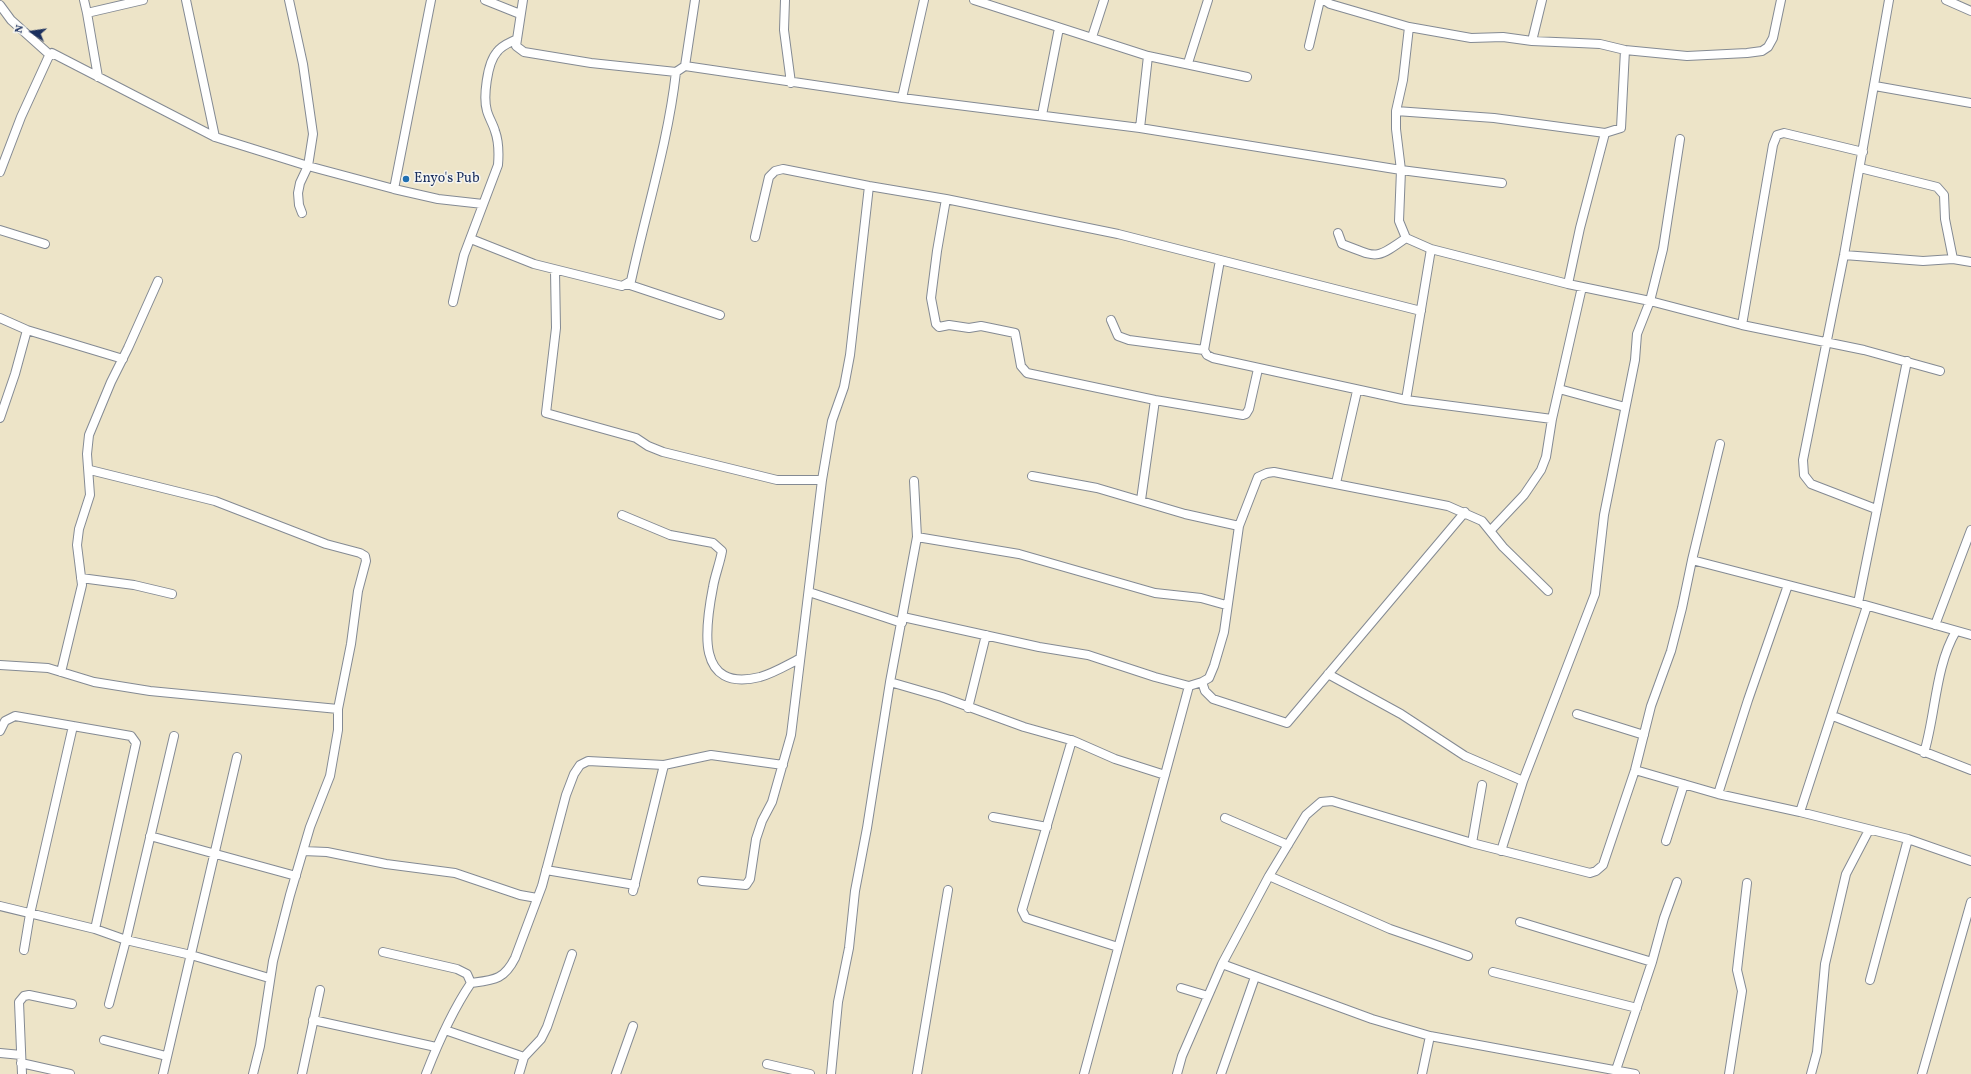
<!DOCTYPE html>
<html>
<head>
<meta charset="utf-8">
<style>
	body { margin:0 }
	#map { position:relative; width:1971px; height:1074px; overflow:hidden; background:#ede4c8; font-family:Vollkorn,serif }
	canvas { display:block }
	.north { position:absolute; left:12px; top:12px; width:40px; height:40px; -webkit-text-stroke:3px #f6f6f2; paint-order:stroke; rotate:283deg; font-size:11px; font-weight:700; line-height:16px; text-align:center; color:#1b2f5e }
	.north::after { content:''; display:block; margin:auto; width:14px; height:18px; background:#1b2f5e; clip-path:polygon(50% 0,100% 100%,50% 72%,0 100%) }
</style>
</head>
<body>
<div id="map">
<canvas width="1971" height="1074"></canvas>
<div class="north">N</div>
</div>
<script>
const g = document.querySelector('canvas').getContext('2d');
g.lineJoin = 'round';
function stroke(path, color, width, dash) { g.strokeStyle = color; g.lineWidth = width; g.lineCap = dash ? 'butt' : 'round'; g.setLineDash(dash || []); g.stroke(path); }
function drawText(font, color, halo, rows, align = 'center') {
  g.font = font + ' Vollkorn,serif'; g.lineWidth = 3; g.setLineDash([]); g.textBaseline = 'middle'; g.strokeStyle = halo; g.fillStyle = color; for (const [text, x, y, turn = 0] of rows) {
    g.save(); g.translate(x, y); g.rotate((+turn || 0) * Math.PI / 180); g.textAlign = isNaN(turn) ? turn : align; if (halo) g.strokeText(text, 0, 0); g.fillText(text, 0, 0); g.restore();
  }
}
const minor = new Path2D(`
	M84,0L87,13L143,0
	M186,0L215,137
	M289,0L303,64L313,134L308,166L300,183L298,193L299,205L302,213
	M485,0L520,14
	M523,0L516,46L524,52L591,63L676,72L685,66L902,98L1140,128L1401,170L1502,183
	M785,0L784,30L791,83
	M974,0L1148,56L1247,77
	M1324,0L1330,4L1409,27L1403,80L1396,111V129L1401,170L1399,221L1406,238L1431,249L1568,284L1650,301L1742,325L1864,350L1940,371
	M1946,0L1971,11
	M0,5L11,20L50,55
	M87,13L98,77
	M1409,27L1471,38L1503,37L1532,41L1579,43L1600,44L1625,50L1687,56L1747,53L1762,51L1768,47L1773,38L1781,0
	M1092,37L1104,0
	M1532,41L1542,0
	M1309,46L1320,0
	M1188,63L1208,0
	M685,66L695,0
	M1875,86L1971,103
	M902,98L924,0
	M1396,111L1494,118L1605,133
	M1042,115L1059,28
	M1140,128L1148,56
	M1860,168L1937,187L1944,195L1945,219L1953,259
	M0,172L21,117L48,58L52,53L215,137L308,166L394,189L438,199L483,204
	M394,189L431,0
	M946,199L937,251L931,298L936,324L939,327L949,325L969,328L981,326L1015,333L1021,366L1027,373L1155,400L1243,415L1246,414L1249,409L1258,369
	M0,230L45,244
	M1338,233L1342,244C1377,257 1374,261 1406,238
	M755,237L769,177L775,171L783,169L869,186L946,199L1118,234L1421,311
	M471,239L534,264L622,286L631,281C646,211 668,143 676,72
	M1844,255L1923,261L1953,259L1971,262
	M1220,260L1204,350L1207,355L1213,358L1406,400L1552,419
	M555,271L556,328L546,413L636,438L648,446L663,452L777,480H822
	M627,284L720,315
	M1568,284L1580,228L1605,133L1621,128L1625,50
	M453,302L464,255L498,165C499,153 499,142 495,131C493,124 489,118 487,111C483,98 487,63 497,52C502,45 509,43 517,39
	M0,318L27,330L123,359
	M1111,320L1118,336L1129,340L1204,350
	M1742,325L1773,145L1777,135L1784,133L1863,152
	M1559,389L1625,407
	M1406,400L1431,249
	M0,418L15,374L27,330
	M90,470L215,501L326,544L360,553L365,556L366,561L358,591L351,644L338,709V730L330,776L310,827L290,895L273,961L260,1046L253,1074
	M1032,476L1097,488L1185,514L1239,526
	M1336,483L1357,391
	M1141,500L1155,400
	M1876,509L1811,484L1804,475L1803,460L1844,255L1889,0
	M622,515L670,535L713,543L722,551C720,563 715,575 713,587C705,628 695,693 760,677C774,673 787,665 799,659
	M1491,530L1524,495L1541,470L1546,457L1552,419L1582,287
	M917,537L1019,554L1155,593L1201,598L1226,605
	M1692,560L1858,603L1971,635
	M81,578L134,585L172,594
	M809,592L902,623
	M1858,603L1907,361
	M903,617L1039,647L1088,655L1155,677L1189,686L1202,682L1209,678L1214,666L1224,632L1239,526L1258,477L1267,473L1274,472L1448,506L1482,521L1503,547L1548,591
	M1935,625L1971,530
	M0,665L48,668L94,682L150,691L338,709
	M61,672L82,585L77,545L79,529L90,495L87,454L89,435L111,382L128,348L158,281
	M1328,674L1401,714L1465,756L1523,781
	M890,682L942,697L1024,727L1074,741L1115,759L1165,775
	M1202,682L1205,691L1213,699L1287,723L1465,512
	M968,708L986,635
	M1577,714L1644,735
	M1833,716L1971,770
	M0,731L5,721L15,716L131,736L136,743L95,929
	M174,736L126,940L191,955L269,978
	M1072,740L1022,910L1026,918L1118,947
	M1924,753C1936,713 1935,667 1956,631
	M1635,770L1718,794L1800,812L1908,839L1971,861
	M1718,794L1748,700L1788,585
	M1800,812L1867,606
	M993,817L1047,827
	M1225,818L1288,845
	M150,836L296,876
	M1666,841L1684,784
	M1472,843L1482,785
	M303,851L327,852L386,864L455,873L520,895L537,898
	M1501,851L1523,781L1595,594L1604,515L1635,360L1637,334L1650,301L1663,249L1680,139
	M546,870L635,885
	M1269,876L1390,929L1468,956
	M702,881L746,885L750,879L756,839L762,821L772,802L791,735L822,480L832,421L844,387L850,355L869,186
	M633,891L664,765
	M0,906L95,929L126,940L109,1004
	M1520,922L1652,962
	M24,950L30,914L73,726
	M383,952L457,969L467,974L471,983
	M1222,964L1372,1019L1430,1036L1635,1074
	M1493,972L1637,1008
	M1870,980L1908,839
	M1181,988L1208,996
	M313,1020L436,1047
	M445,1030L524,1057
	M104,1040L166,1056
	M0,1053L21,1055
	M21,1063L70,1074
	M767,1064L810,1074
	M1616,1070L1652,962L1664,918L1677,882
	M22,1074L19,1002L24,996L29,995L72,1004
	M163,1074L237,757
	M302,1074L320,990
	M426,1074C438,1043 452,1011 471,983C494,980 504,980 515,958L542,886L566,795L574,774L580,765L588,761L664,765L711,755L783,765
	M519,1074L524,1057L541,1039L547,1027L572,954
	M616,1074L633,1026
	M831,1074L838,1002L849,948L855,891L867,828L890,682L917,537L914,481
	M917,1074L948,890
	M1084,1074L1189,686
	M1177,1074L1182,1056L1222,964L1269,876L1306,815L1321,802L1332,801L1472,843L1590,873L1596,871L1603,865L1635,770L1651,706L1671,651L1682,608L1692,560L1720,444
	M1221,1074L1255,977
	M1422,1074L1430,1036
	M1729,1074L1742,991L1737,970L1747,883
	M1811,1074L1817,1052L1825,964L1846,874L1869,830
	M1922,1074L1971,902`);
const markers = [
	[406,179,4,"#1f6fb2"]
];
const poiNames = [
	["Enyo's Pub",414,179]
];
stroke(minor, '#848a93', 10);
stroke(minor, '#fff', 8);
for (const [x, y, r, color] of markers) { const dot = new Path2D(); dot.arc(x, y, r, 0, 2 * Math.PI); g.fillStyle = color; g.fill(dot); stroke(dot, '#f6f6f2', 1.5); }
drawText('14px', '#1b2f5e', '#f6f6f2', poiNames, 'left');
</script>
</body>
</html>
